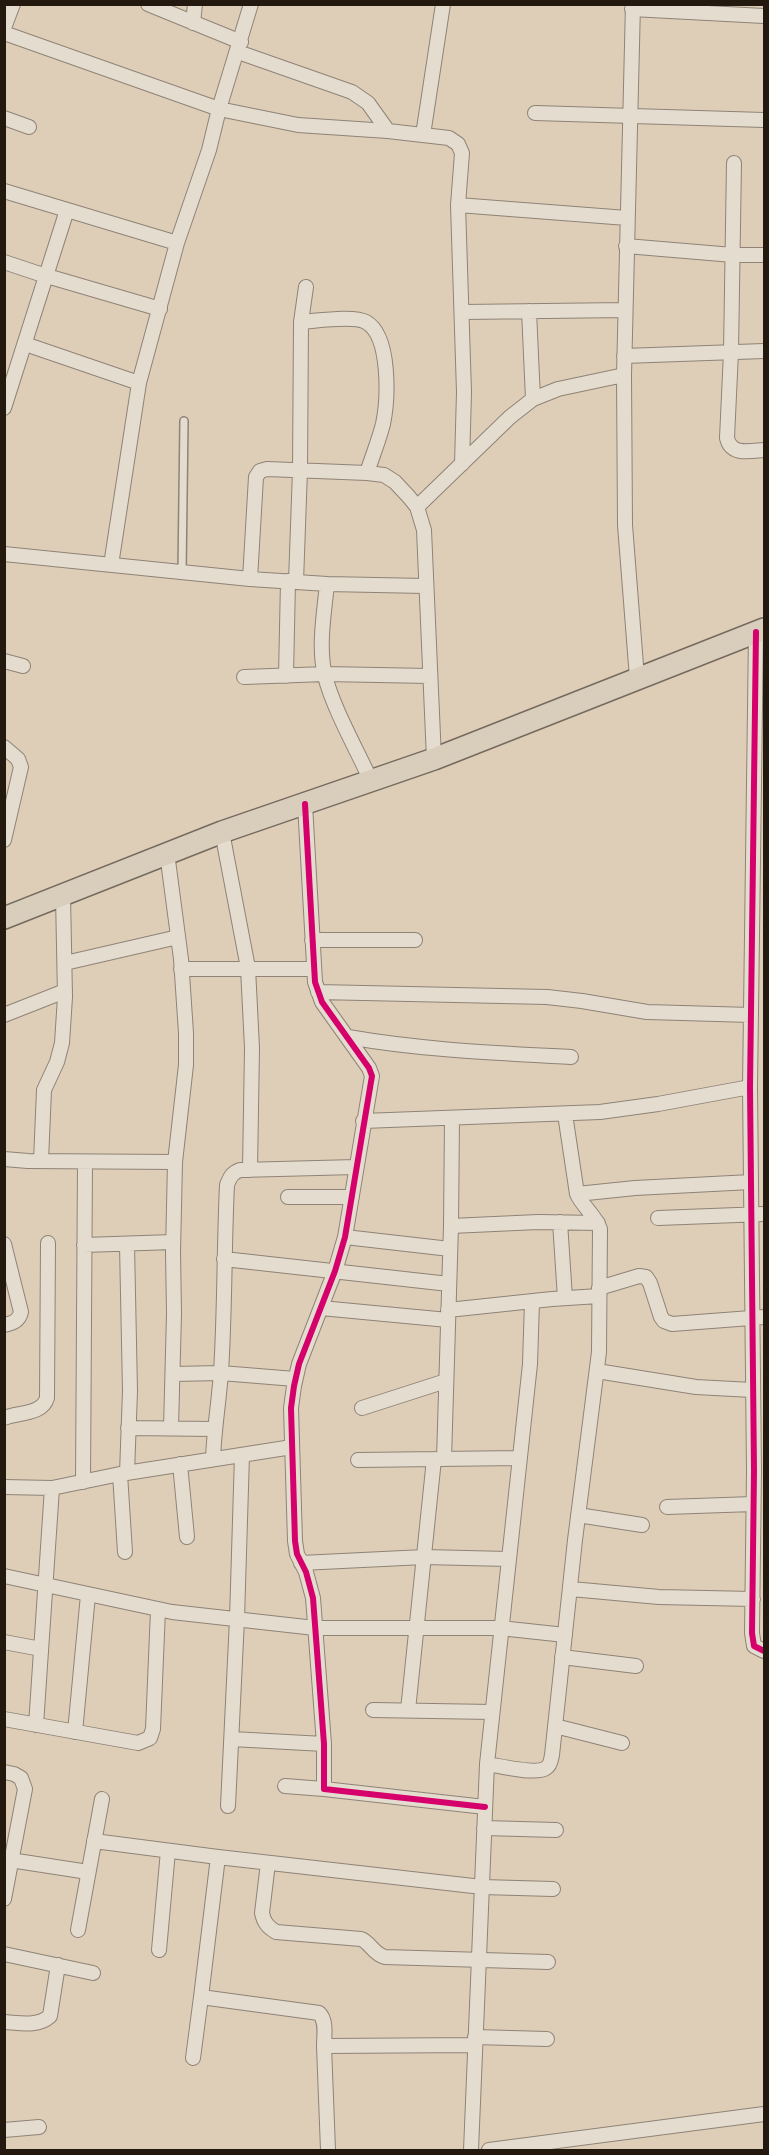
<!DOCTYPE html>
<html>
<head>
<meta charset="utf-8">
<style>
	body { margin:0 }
	#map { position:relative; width:769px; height:2155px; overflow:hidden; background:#dfceb7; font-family:"IM FELL Double Pica",serif }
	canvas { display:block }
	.frame { position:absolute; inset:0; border:6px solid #24190f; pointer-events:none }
</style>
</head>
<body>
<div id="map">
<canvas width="769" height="2155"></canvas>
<div class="frame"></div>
</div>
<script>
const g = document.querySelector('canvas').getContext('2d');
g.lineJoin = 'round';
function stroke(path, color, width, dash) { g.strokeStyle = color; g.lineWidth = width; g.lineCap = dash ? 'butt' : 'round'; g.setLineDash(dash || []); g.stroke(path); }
const lane = new Path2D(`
	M182,572L184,421`);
const street = new Path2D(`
	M148,4L241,42
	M633,4L624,375L625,525L637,678
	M632,9L764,16
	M193,23L195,4
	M4,28L13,4
	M4,33L219,109L298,125L388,131L449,138L458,144L462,153L458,205L464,392L462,464
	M238,52L352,92L368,103L388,131
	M535,113L764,120
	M4,118L29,127
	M423,135L443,4
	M734,163L731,352L727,438C731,456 750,451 764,450
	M4,191L177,243
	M458,205L627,218
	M626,246L733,255H764
	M4,262L40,274L160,309
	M529,311L533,399
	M463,312L625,310
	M301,322C317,321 353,315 366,322C391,336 388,400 383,424C379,440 372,457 367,473
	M25,344L139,383
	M624,356L764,351
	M4,408L67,210
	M417,507L510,417L533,399L558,389L624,375
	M4,554L250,579L327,584L425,586
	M111,565L139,383L177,243L209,150L219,109L251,4
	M250,579L256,477L260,471L267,469L367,473L384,475L395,482L409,497L417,507L424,530L434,759
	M296,582L300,470L301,322L306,287
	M327,584C324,614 318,647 325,676C333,708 357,750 371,781
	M756,632L750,1087L754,1471L752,1633L754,1646L764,1651
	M4,661L23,666
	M286,676L288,581
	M244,677L325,674L430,676
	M4,747L18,759L21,767L4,840
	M305,804L315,982L322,1002L369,1068L372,1076L345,1237L335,1271L299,1364L294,1386L291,1408L295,1541L297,1554L306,1572L313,1598L324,1744V1789L485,1807
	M222,832L248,968L252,1048L250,1170
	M167,853L181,959L186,1033V1065L175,1162L173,1252L174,1314L171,1428
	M312,940H415
	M65,963L178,937
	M181,969H314
	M318,992L547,997L582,1001L647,1012L751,1015
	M4,1015L65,991
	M348,1037C422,1050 496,1053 571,1057
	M363,1121L600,1112L658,1104L750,1087
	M4,1159L28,1161L175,1162
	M41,1161L44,1090L57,1062L62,1043L65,997L63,895
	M577,1194L635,1188L751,1182
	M288,1197H352
	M658,1218L764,1214
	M560,1222L565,1298
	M451,1226L538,1222L598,1223
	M345,1237L450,1249
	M4,1244L21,1312C19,1321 13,1323 4,1325
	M84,1245L173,1242
	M224,1259L449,1284
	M599,1288L639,1276L646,1277L650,1283L661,1317L664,1321L672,1324L764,1317
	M321,1308L448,1320
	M448,1310L552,1299L599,1296
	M597,1371L696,1387L752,1390
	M173,1374L221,1373L295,1379
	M362,1408L446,1381
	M4,1418C18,1412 42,1415 47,1398L48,1243
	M128,1428L214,1429
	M213,1459C214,1430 219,1401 221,1372C225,1310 224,1247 227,1185C230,1177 232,1173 240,1170L356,1167
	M444,1459L451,1226L452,1119
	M358,1460L519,1458
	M180,1464L187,1537
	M127,1473L130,1391L127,1245
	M120,1474L125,1552
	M83,1482L85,1162
	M4,1487L52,1488L120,1474L292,1447
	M667,1507L753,1504
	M578,1515L642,1525
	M301,1563L424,1557L508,1559
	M4,1576L172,1612L315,1628H500L565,1635
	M571,1589L659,1597L753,1599
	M4,1642L41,1649
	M562,1657L636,1666
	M373,1710L492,1712
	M408,1710L434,1459
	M4,1719L138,1743L150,1738L153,1729L158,1610
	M36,1725L52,1488
	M555,1726L622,1743
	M75,1732L88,1595
	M232,1739L324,1744
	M487,1764C500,1766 536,1775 546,1768C551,1765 551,1759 552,1755L575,1540L599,1352L600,1229C596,1216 583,1207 577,1194L565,1114
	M4,1772L14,1774L21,1778L25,1789L4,1899
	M285,1786L324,1789
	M228,1806L237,1619L242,1455
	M484,1828L556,1830
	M94,1841L218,1857L482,1887L553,1889
	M218,1857L201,1997L319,2013C327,2021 324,2035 324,2046L475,2045
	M4,1859L88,1872
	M268,1863L262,1913C264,1923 268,1927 276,1932L361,1939C371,1943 373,1954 385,1957L548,1962
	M78,1930L102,1799
	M159,1950L168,1851
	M4,1954L93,1973
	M4,2022C20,2023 38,2027 50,2016L58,1965
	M475,2037L547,2039
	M324,2046L328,2150
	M193,2058L201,1997
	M4,2130L39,2127
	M471,2150L487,1764L530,1364L532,1302
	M489,2150L764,2114`);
const primary = new Path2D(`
	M4,918L222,832L434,759L764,629`);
const cycleway = new Path2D(`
	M756,632L750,1087L754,1471L752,1633L754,1646L764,1651
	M305,804L315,982L322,1002L369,1068L372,1076L345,1237L335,1271L299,1364L294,1386L291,1408L295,1541L297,1554L306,1572L313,1598L324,1744V1789L485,1807`);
stroke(lane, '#8e8376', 10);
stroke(street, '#8e8376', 16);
stroke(primary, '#746a5e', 24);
stroke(lane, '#e5dcd0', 7);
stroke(street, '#e5dcd0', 14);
stroke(primary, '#d9cdbc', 21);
stroke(cycleway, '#d6006c', 6);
</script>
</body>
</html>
